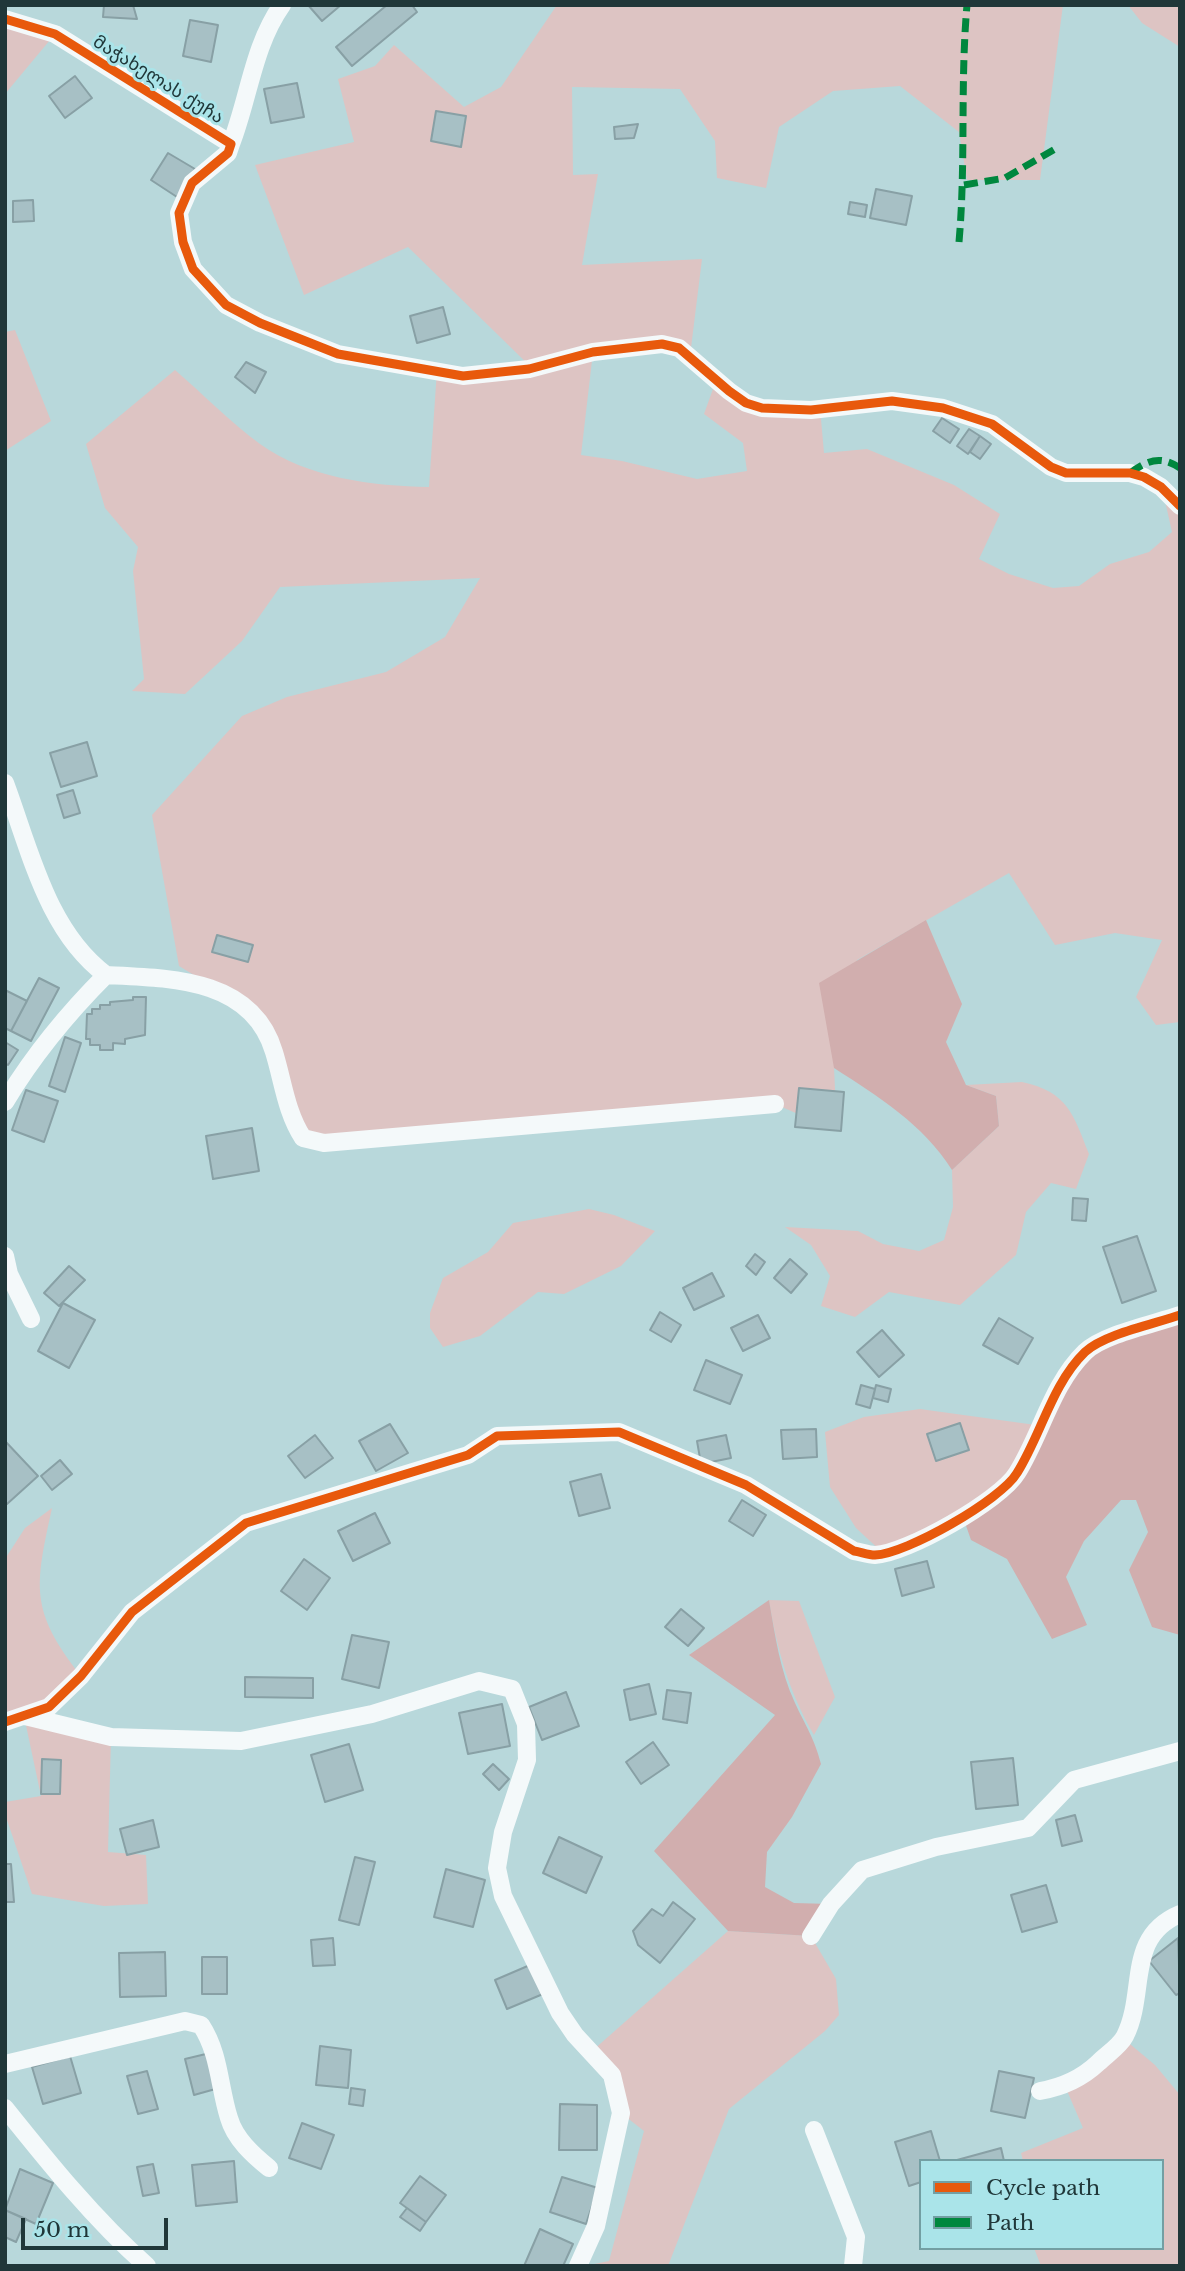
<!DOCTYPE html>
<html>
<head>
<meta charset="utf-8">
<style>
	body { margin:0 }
	#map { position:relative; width:1185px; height:2271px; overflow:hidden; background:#b8d8db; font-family:"Libre Baskerville",serif }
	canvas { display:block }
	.frame { position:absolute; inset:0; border:7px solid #203739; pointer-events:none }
	.legend { position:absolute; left:919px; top:2159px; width:245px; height:91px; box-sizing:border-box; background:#aae4e9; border:2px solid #739fa3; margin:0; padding:9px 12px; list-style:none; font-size:21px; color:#203739 }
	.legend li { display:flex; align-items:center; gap:14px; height:35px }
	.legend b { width:35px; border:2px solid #739fa3 }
	.scale { position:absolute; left:21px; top:2218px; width:147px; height:32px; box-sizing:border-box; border:4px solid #203739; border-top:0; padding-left:9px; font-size:21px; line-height:24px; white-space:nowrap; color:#203739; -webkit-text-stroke:5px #aae4e9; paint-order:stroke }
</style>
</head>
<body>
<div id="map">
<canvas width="1185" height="2271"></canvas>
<div class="frame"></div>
<ul class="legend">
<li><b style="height:9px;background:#e8590c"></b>Cycle path</li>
<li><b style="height:9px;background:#00873e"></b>Path</li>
</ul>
<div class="scale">50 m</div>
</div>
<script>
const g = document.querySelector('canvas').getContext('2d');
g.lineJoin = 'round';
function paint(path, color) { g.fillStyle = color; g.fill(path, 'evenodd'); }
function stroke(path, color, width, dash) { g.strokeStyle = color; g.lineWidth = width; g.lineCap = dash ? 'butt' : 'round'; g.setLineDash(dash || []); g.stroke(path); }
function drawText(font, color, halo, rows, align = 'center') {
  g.font = font + ' "Libre Baskerville","Noto Sans Georgian",serif'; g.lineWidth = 6; g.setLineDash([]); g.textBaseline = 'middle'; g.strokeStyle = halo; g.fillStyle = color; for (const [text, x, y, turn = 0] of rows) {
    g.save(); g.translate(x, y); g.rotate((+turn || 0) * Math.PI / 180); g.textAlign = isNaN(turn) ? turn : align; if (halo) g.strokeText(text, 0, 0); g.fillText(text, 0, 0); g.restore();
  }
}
const green = new Path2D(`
	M557,5H1063L1040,180H967L959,132L900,86L833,91L779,127L766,188L717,178L715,141L680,89L572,87L573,175L598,174L582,265L702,259L690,356L639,347L593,352L581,455L622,461L697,479L747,471L743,443L704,414L718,375C750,400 779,410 820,408L824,453L867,449L954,485L1000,514L979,559L1009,574L1053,588L1079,586L1110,564L1149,552L1172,532L1163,492L1180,504V1022L1156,1025L1136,997L1162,940L1115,933L1055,945L1009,873L857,960L834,1068L837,1131L775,1104L303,1138L253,1011L179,966L152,815L242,716L287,697L386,672L445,637L480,578L280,587L242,641L185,694L132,691L144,679L133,571L138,547L105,508L86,444L175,370C203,394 230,422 260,444C307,478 373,486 429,487L437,370L463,376L539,375L408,247L304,295L255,165L354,142L338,79L375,66L394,45L464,107L501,87Z
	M1128,5H1180V47L1142,23Z
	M5,25L50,40L5,94Z
	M15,330L51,421L5,451V332Z
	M1022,1082C1068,1092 1073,1114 1089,1154L1076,1189L1051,1183L1026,1212L1016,1255L960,1305L889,1292L855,1317L821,1306L830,1276L811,1245L785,1227L858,1231L883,1244L919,1251L944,1240L953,1207L952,1170L999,1126L996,1096L966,1085Z
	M589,1209L614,1215L655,1231L621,1266L564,1294L538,1292L480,1336L443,1347L430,1328V1313L443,1278L488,1252L513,1223Z
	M920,1409L1043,1426L1023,1469L963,1517L884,1554L856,1528L830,1487L825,1432L864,1417Z
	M52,1508C35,1586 29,1610 81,1676L26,1715L111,1737L108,1852L146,1855L148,1904L104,1906L32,1894L5,1814V1802L41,1796L24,1716L5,1722V1559L25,1528Z
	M769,1600L799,1601L835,1697L814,1735C789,1692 777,1650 769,1600Z
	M728,1931L811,1936L836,1979L839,2015L825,2031L729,2109L668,2266H585L609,2261L644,2131L621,2113L592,2051Z
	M1124,2039L1155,2065L1180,2095V2266H1041L1034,2248H1162V2161H1023L1021,2153L1083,2128L1065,2086Z`);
const forest = new Path2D(`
	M926,920L962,1004L946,1042L966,1085L996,1096L999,1126L952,1170C923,1124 879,1097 834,1068L819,983Z
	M1180,1318V1635L1152,1627L1129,1570L1148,1532L1136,1500H1121L1084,1541L1066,1577L1087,1625L1052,1639L1007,1559L971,1540L963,1517L1023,1469L1043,1426L1091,1353Z
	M769,1600C775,1635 780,1671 795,1703C806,1727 814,1737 821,1764L792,1817L767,1852L765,1887L794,1903L831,1904L811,1936L728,1931L654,1851L775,1715L689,1655Z`);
const building = new Path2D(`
	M104,5H133L137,19L103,17Z
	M308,5H341L322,21Z
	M387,5H412L417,12L352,66L336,47Z
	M190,20L218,25L211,62L183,56Z
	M75,76L92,98L65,118L49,96Z
	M297,83L304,117L271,123L264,89Z
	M436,111L466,116L461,147L431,141Z
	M638,124L634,138L615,139L614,127Z
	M168,153L195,169L177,197L151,180Z
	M876,189L912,196L906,225L870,218Z
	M33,200L34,221L13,222V201Z
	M850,202L867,205L865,217L848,214Z
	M443,307L450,334L417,343L410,316Z
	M246,362L266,372L255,393L235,377Z
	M942,418L959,429L950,443L933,431Z
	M969,429L980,436L968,454L957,446Z
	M980,436L991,444L980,459L970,452Z
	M87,742L97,776L61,787L50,753Z
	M73,790L80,813L64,818L57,795Z
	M217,935L253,945L248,962L212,952Z
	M39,978L59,988L31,1041L11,1031Z
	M5,990L27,1001L11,1031L5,1028Z
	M133,997H146L145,1035L125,1039V1044L113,1043V1050H100V1045H90V1039H86L87,1014H92V1009H100V1005H110V1002L133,1000Z
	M65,1037L81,1043L65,1092L49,1086Z
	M5,1042L18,1050L8,1065L5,1063Z
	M799,1088L844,1092L841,1131L795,1127Z
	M26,1090L58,1101L44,1142L12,1130Z
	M252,1128L259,1171L213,1179L206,1136Z
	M1073,1198L1088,1199L1086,1221L1072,1220Z
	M1137,1236L1156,1291L1122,1303L1103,1247Z
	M755,1254L765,1262L756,1275L746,1266Z
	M790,1259L807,1274L791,1293L774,1278Z
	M69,1266L85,1280L59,1306L44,1293Z
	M712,1273L724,1296L694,1310L683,1288Z
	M63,1303L95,1320L69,1368L38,1351Z
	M660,1312L681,1325L671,1342L650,1330Z
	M758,1315L770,1338L743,1351L731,1328Z
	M999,1318L1033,1338L1018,1364L983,1345Z
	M882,1330L904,1355L879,1377L857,1352Z
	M706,1360L742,1375L730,1404L694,1390Z
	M861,1385L875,1389L870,1408L856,1404Z
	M876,1385L891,1389L888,1402L873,1398Z
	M960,1423L969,1450L936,1461L927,1434Z
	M390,1424L408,1453L376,1471L359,1441Z
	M816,1429L817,1457L783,1459L781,1430Z
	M315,1435L333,1458L305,1478L288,1456Z
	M726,1435L731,1458L701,1464L697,1441Z
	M5,1441L38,1476L7,1504L5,1502Z
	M60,1460L72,1474L52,1490L41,1476Z
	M601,1474L610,1508L579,1516L570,1482Z
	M742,1500L766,1515L753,1536L729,1521Z
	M375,1513L390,1543L353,1561L338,1531Z
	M304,1559L330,1578L307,1610L281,1591Z
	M927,1561L934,1587L902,1596L895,1569Z
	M681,1609L704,1628L688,1646L665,1627Z
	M352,1635L389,1642L379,1688L342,1679Z
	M245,1677L313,1678V1698L245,1697Z
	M649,1684L656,1714L630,1720L624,1690Z
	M667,1690L691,1693L687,1723L663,1719Z
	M566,1692L579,1726L542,1740L529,1707Z
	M502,1704L510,1746L468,1754L459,1713Z
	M653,1742L669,1765L641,1784L626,1762Z
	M349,1744L363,1790L325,1802L311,1755Z
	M1013,1758L1018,1805L976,1809L971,1762Z
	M42,1759L61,1760L60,1794H41Z
	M493,1764L509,1779L499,1790L483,1774Z
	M1075,1815L1082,1841L1062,1846L1056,1820Z
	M153,1820L159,1847L127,1855L120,1829Z
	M559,1837L602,1857L586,1893L543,1873Z
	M355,1857L375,1862L359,1925L339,1920Z
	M5,1864H11L14,1902H5Z
	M446,1869L485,1880L473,1927L434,1917Z
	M1046,1885L1057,1922L1022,1932L1011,1895Z
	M673,1902L695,1919L660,1963L638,1945L633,1931L652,1909L663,1916Z
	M333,1938L335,1965L313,1966L311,1940Z
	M1178,1938L1180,1993L1176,1995L1149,1961Z
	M165,1952L166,1996L120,1997L119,1953Z
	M202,1957H227V1994H202Z
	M530,1965L543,1994L507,2009L495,1980Z
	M320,2046L351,2050L348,2088L316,2085Z
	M210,2053L219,2088L194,2095L185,2059Z
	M70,2056L81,2093L43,2104L32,2067Z
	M147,2071L158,2109L138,2114L127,2076Z
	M999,2071L1034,2078L1025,2118L991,2111Z
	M351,2088L365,2090L363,2106L349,2104Z
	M560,2104L597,2105V2150H559Z
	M302,2123L334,2135L321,2169L289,2158Z
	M931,2131L940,2161H921V2182L909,2186L895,2142Z
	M1001,2148L1004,2161H957V2160Z
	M234,2161L237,2202L196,2206L192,2165Z
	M153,2164L159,2193L143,2196L137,2167Z
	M20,2169L53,2183L36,2224L5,2210Z
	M420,2176L446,2195L426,2222L400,2203Z
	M562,2177L598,2188L586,2224L550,2212Z
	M407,2208L426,2222L420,2231L400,2217Z
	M5,2210L26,2219L16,2242L5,2237Z
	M540,2229L573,2244L563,2266H524Z`);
const minor = new Path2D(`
	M5,19L55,34L231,144L228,153L192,183L179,213L183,242L193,269L226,305L260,323L338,354L463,376L529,369L593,352L662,344L679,348L729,391L746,403L762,408L811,410L892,401L943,408L992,424L1051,467L1066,473H1130L1144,477L1161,487L1180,506
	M231,144C249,98 253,46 282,5
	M5,783C30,850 47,931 106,975C67,1014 34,1054 5,1102
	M106,975C170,978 252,978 274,1052C283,1081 286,1112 303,1138L324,1143L775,1104
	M5,1256L9,1274L31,1319
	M25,1716L111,1737L241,1741L372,1714L479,1681L512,1689L526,1724L527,1760L503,1832L497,1868L503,1896L560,2013L575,2035L612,2075L621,2113L596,2226L578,2266
	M5,1722L49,1707L81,1676L132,1612L246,1523L468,1455L497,1436L619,1432L746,1485L854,1551C861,1552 868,1555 875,1555C906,1554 1001,1500 1017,1473C1041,1435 1052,1384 1085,1352C1104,1334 1154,1324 1180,1315
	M811,1936L831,1904L862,1870L936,1847L1028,1828L1074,1780L1180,1751
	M5,2064L185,2021L201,2025C220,2054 219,2087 229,2118C235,2139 253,2155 269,2168
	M1040,2091C1063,2087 1081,2079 1098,2063C1106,2055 1120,2046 1125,2036C1147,1992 1125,1937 1180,1914
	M5,2108C49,2163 94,2219 147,2266
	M814,2130L856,2237L853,2266`);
const quiet = new Path2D(`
	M964,185L1005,178L1055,149
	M959,242C966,163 960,84 967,5
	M1130,473C1148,460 1160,455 1180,468`);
const cycleway = new Path2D(`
	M5,19L55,34L231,144L228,153L192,183L179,213L183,242L193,269L226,305L260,323L338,354L463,376L529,369L593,352L662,344L679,348L729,391L746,403L762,408L811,410L892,401L943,408L992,424L1051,467L1066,473H1130L1144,477L1161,487L1180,506
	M5,1722L49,1707L81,1676L132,1612L246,1523L468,1455L497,1436L619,1432L746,1485L854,1551C861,1552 868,1555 875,1555C906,1554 1001,1500 1017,1473C1041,1435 1052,1384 1085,1352C1104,1334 1154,1324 1180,1315`);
const streetNames = [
	["მაჭახელას ქუჩა",158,80,32]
];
paint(green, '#ddc4c3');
paint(forest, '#d1aeae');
paint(building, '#a7c0c5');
stroke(building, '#88a0a5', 2);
stroke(minor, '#f4f9fa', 18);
stroke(quiet, '#00873e', 7, [14, 7]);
stroke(cycleway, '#e8590c', 9);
drawText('18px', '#203739', '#aae4e9', streetNames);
</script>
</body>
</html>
